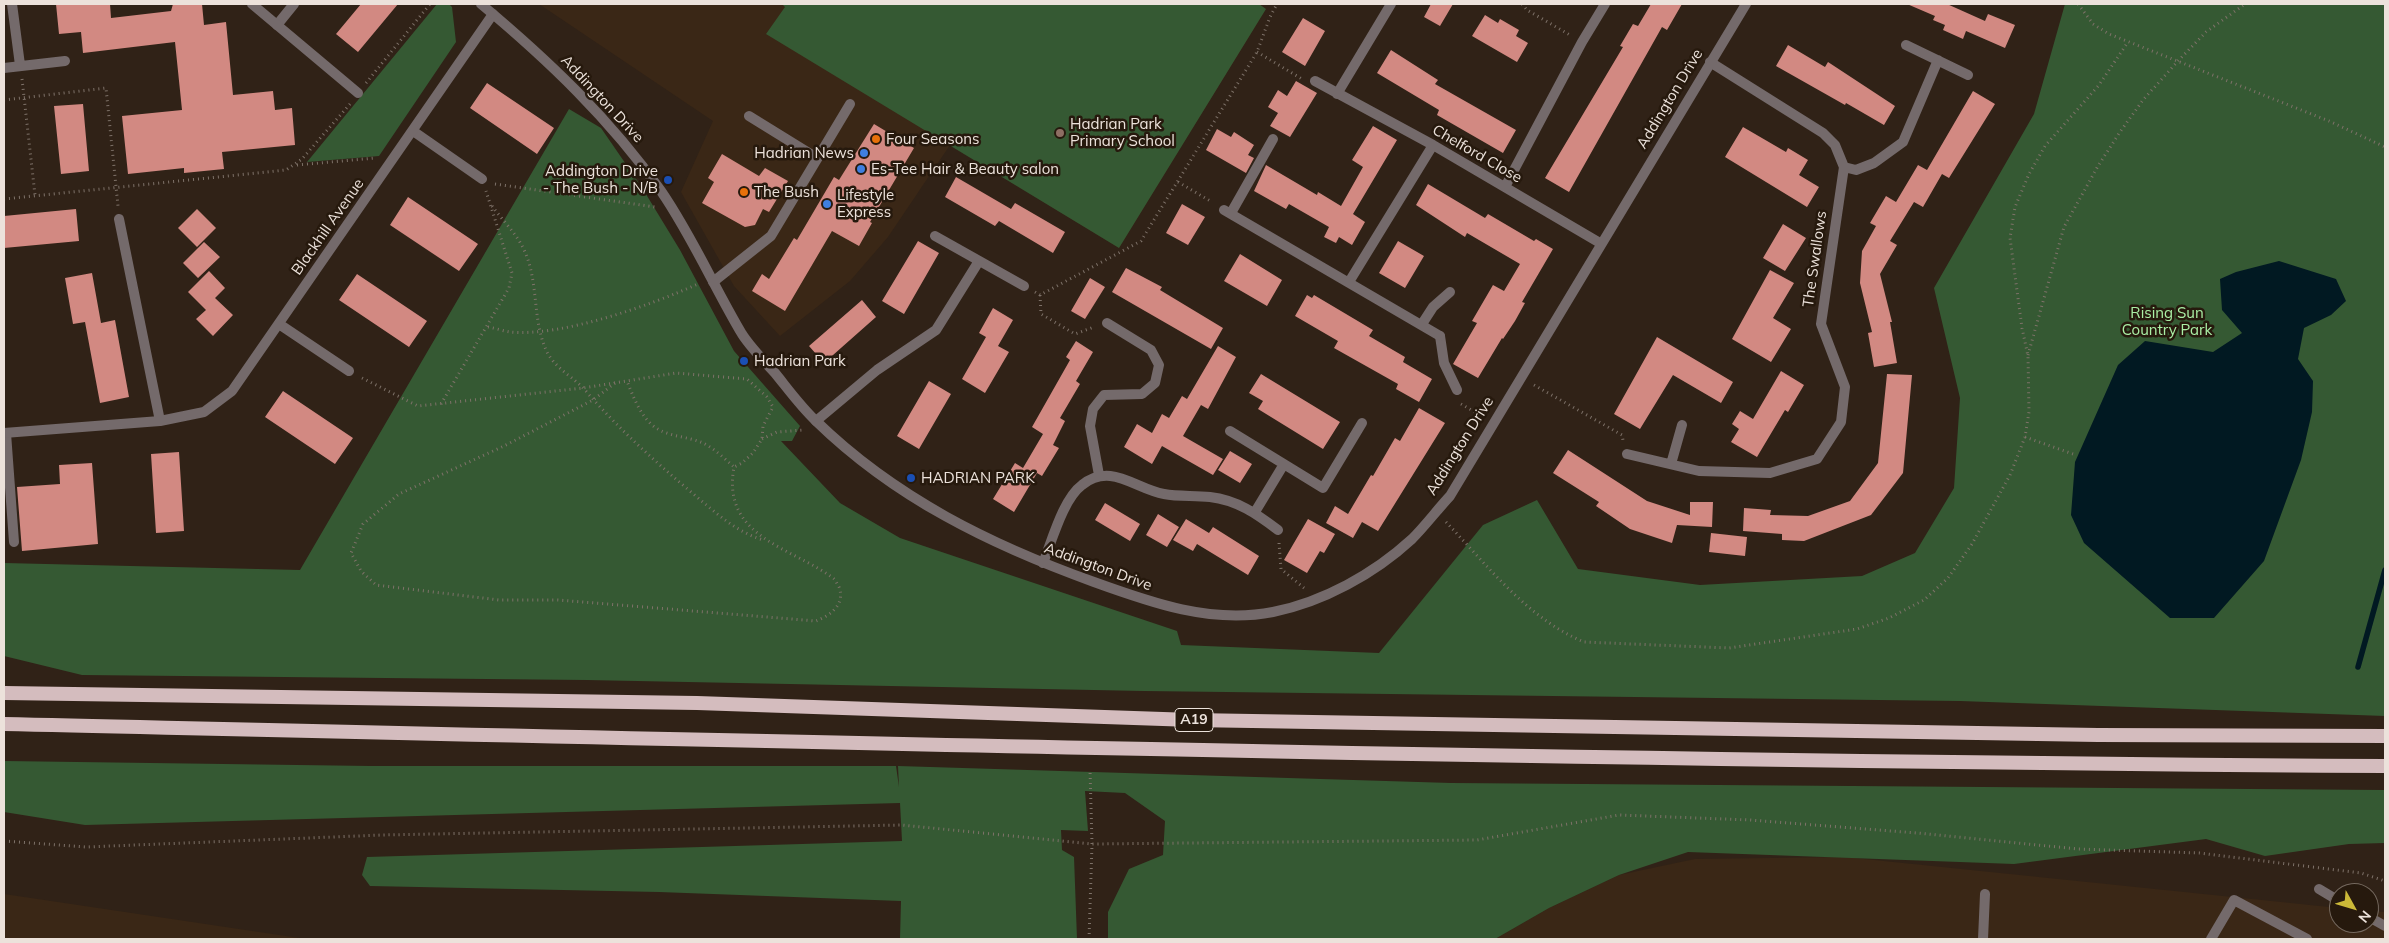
<!DOCTYPE html>
<html>
<head>
<meta charset="utf-8">
<style>
	body { margin:0 }
	#map { position:relative; width:2389px; height:943px; overflow:hidden; background:#302217; font-family:Mulish,sans-serif }
	canvas { display:block }
	.frame { position:absolute; inset:0; border:5px solid #ece2db; pointer-events:none }
	.north { position:absolute; left:2329px; top:883px; width:50px; height:50px; box-sizing:border-box; background:#26190d; border:1px solid #75695f; border-radius:50%; rotate:129deg; font-size:14px; font-weight:700; line-height:20px; text-align:center; color:#ece2db }
	.north::after { content:''; display:block; margin:auto; width:18px; height:22px; background:#ccb938; clip-path:polygon(50% 0,100% 100%,50% 72%,0 100%) }
</style>
</head>
<body>
<div id="map">
<canvas width="2389" height="943"></canvas>
<div class="frame"></div>
<div class="north">N</div>
</div>
<script>
const g = document.querySelector('canvas').getContext('2d');
g.lineJoin = 'round';
function paint(path, color) { g.fillStyle = color; g.fill(path, 'evenodd'); }
function stroke(path, color, width, dash) { g.strokeStyle = color; g.lineWidth = width; g.lineCap = dash ? 'butt' : 'round'; g.setLineDash(dash || []); g.stroke(path); }
function drawText(font, color, halo, rows, align = 'center') {
  g.font = font + ' Mulish,sans-serif'; g.lineWidth = 5; g.setLineDash([]); g.textBaseline = 'middle'; g.strokeStyle = halo; g.fillStyle = color; for (const [text, x, y, turn = 0] of rows) {
    g.save(); g.translate(x, y); g.rotate((+turn || 0) * Math.PI / 180); g.textAlign = isNaN(turn) ? turn : align; if (halo) g.strokeText(text, 0, 0); g.fillText(text, 0, 0); g.restore();
  }
}
const built = new Path2D(`
	M539,4H1259L1266,9L1119,248L950,145L888,237L850,281L780,336L734,286L681,192L713,121Z
	M1845,857L2339,908V923H2369V911L2385,912V939H1495L1549,908L1619,875L1695,859Z
	M4,894L306,939H4Z`);
const green = new Path2D(`
	M437,4H449L452,7L456,42L379,156L307,162Z
	M782,4H1259L1266,9L1119,248L766,34L785,7Z
	M2065,4H2385V716L1960,701L1144,691L586,680L82,675L4,656V563L300,570L569,109L601,128L641,186L680,250L734,351L800,426L792,441H781L840,503L900,538L1177,631L1181,645L1379,653L1483,525L1537,500L1578,569L1700,585L1862,576L1915,553L1954,488L1960,398L1934,288L2034,114Z
	M4,761L371,766H896L899,787L898,766L1451,783L2385,790V843L2349,844L2265,856L2206,839L2014,864L1688,852L1619,875L1549,908L1495,939H1108V912L1129,869L1163,855L1165,821L1125,793L1085,791L1088,831L1061,830L1062,850L1074,857L1077,939H900L901,901L659,892L370,886L362,875L367,857L902,841L900,803L85,825L4,812Z`);
const water = new Path2D(`
	M2279,261L2336,279L2346,301L2331,315L2304,328L2298,359L2313,381L2312,412L2301,460L2264,561L2214,618H2170L2084,543L2071,515L2075,462L2118,365L2145,341L2213,352L2242,333L2222,310L2220,279L2236,272Z`);
const stream = new Path2D(`
	M2358,667L2385,570`);
const building = new Path2D(`
	M56,4H110L111,18L171,11L173,4H202L204,25L226,22L233,95L273,91L275,110L292,108L295,145L222,152L224,169L184,173V168L128,174L122,116L182,110L175,42L83,53L81,32L59,34Z
	M361,4H398L358,52L336,34Z
	M1431,4H1453L1440,26L1424,17Z
	M1651,4H1682L1667,30L1662,27L1569,192L1545,178L1623,47L1620,46L1633,24L1638,26Z
	M1907,4H1947L1985,21L1988,14L2015,25L2005,48L1966,31L1963,39L1943,30L1945,25L1933,20L1935,16Z
	M1485,15L1498,23L1500,19L1519,30L1516,36L1528,43L1517,62L1472,36Z
	M1303,18L1325,31L1305,66L1282,52Z
	M1788,45L1825,67L1828,62L1895,106L1884,125L1846,103L1845,105L1776,66Z
	M1391,50L1438,80L1435,84L1516,130L1503,153L1437,115L1439,110L1377,73Z
	M1296,81L1317,93L1290,137L1270,126L1278,113L1268,107L1278,90L1287,96Z
	M487,83L554,128L537,154L470,108Z
	M1973,91L1995,104L1949,178L1942,174L1923,207L1914,202L1890,241L1897,245L1880,274L1892,322H1890L1897,363L1874,367L1868,333L1872,332L1860,283L1862,251L1876,226L1870,223L1886,196L1896,202L1918,165L1927,170Z
	M83,104L89,171L61,174L54,106Z
	M874,124L914,148L870,222L872,223L859,246L832,231L785,311L752,291L762,274L769,279L794,238L797,240L834,177L839,180Z
	M1373,126L1397,140L1353,214L1365,222L1352,245L1339,237L1336,243L1324,237L1329,227L1289,204L1286,209L1254,191L1266,165L1317,195L1318,192L1341,206L1363,167L1352,160Z
	M1743,127L1786,152L1788,148L1808,160L1799,175L1819,187L1807,207L1725,157Z
	M1217,129L1231,137L1234,132L1254,145L1248,155L1254,158L1246,173L1206,150Z
	M722,154L759,176L765,168L788,181L769,212L763,209L755,225L745,227L702,203L714,182L708,178Z
	M956,177L1011,209L1015,203L1065,232L1053,253L999,221L995,226L945,197Z
	M1428,184L1485,218L1488,214L1534,241L1536,239L1553,249L1522,302L1525,303L1515,321L1503,339L1502,338L1478,378L1453,364L1477,323L1472,321L1493,285L1504,291L1520,264L1467,233L1465,237L1416,205Z
	M408,197L478,244L459,271L390,225Z
	M1182,204L1205,217L1188,245L1166,233Z
	M76,209L79,241L4,248V216Z
	M197,209L216,228L197,247L178,228Z
	M1783,224L1806,238L1785,271L1763,258Z
	M918,241L939,253L904,314L882,301Z
	M1398,241L1424,256L1405,288L1379,273Z
	M204,242L220,257L198,278L183,263Z
	M1240,254L1282,280L1267,306L1224,281Z
	M1126,268L1162,287L1160,290L1223,328L1211,349L1112,292Z
	M1770,270L1794,283L1773,318L1791,329L1771,362L1732,339Z
	M209,271L225,288L215,298L233,315L213,336L196,319L206,310L188,292Z
	M92,273L101,323L115,320L129,397L100,403L85,322L73,324L65,278Z
	M357,274L427,321L409,347L339,300Z
	M1090,278L1105,287L1085,319L1071,311Z
	M1307,295L1312,298L1314,295L1373,330L1369,336L1405,357L1403,362L1432,379L1419,402L1396,389L1398,384L1334,348L1338,341L1295,316Z
	M862,300L876,317L824,363L809,346Z
	M993,308L1013,320L998,346L1009,352L985,393L962,379L986,337L979,333Z
	M1657,337L1733,382L1721,403L1673,375L1640,429L1614,414Z
	M1076,341L1093,352L1076,381L1080,384L1060,418L1065,421L1053,445L1059,448L1042,476L1037,473L1014,512L993,499L1015,463L1023,468L1043,434L1032,427L1070,360L1066,357Z
	M1218,346L1236,357L1208,409L1201,405L1183,436L1223,459L1213,475L1162,446L1152,464L1124,447L1137,424L1152,433L1162,414L1169,418L1182,396L1187,399Z
	M1781,371L1804,385L1788,412L1785,410L1757,457L1731,442L1739,429L1732,424L1740,411L1753,419Z
	M1261,374L1340,422L1323,449L1258,409L1263,401L1249,393Z
	M1887,374L1912,375L1903,473L1871,515L1804,541L1782,540V534L1743,531L1744,508L1771,510L1770,515L1808,516L1850,501L1878,463Z
	M929,381L951,394L919,449L897,436Z
	M283,391L353,438L335,464L265,417Z
	M1419,408L1445,423L1378,531L1362,522L1353,538L1326,523L1335,506L1348,514L1371,475L1373,476L1395,438L1400,441Z
	M1568,450L1647,501L1690,515V502H1713L1712,527L1677,525L1672,543L1630,529L1596,506L1599,502L1553,473Z
	M1230,451L1252,464L1240,483L1218,470Z
	M179,452L184,531L156,533L151,454Z
	M92,463L98,544L22,551L17,487L60,484L59,465Z
	M1105,503L1140,524L1130,541L1095,520Z
	M1158,514L1179,527L1167,547L1146,535Z
	M1186,519L1209,533L1213,527L1259,556L1248,575L1197,544L1193,551L1173,540Z
	M1308,519L1335,534L1324,553L1320,551L1307,573L1284,560Z
	M1711,533L1747,537L1745,556L1709,552Z`);
const path = new Path2D(`
	M1522,4L1527,10L1570,35
	M2078,4L2093,24L2109,34L2329,121L2385,147
	M1257,52L1302,79
	M22,79L35,195
	M366,83L430,4
	M4,100L106,88L118,206
	M297,165L375,158
	M1178,182L1212,202
	M495,184L655,207
	M4,199L286,170L302,159L350,104
	M492,206C503,221 518,235 525,252C539,284 532,321 547,352C556,369 572,376 584,389C619,429 651,458 691,492C714,511 734,531 763,540
	M1035,292L1040,295L1141,241L1257,52L1270,17L1277,4
	M1040,295L1041,314L1075,334L1094,327
	M488,327C495,328 503,331 510,332C562,337 651,305 698,284
	M2028,355L2064,227L2098,166L2120,132L2143,100L2178,61L2206,32L2245,4
	M362,378L418,406L583,388L676,373L747,379L767,397L773,407L763,426L762,439L753,453L742,463L734,467
	M615,383L593,400L504,446L399,494L363,524L351,553L361,571L376,585L499,600H558L816,621C829,616 846,605 839,587C837,584 836,580 833,578C791,547 721,537 734,467C725,459 715,449 703,443C687,436 666,437 652,425C639,413 633,396 627,381
	M1534,385L1622,435L1623,440
	M441,404L509,288L512,273L486,191
	M1461,404L1482,416
	M2025,437L2073,454
	M762,439L777,432L803,430
	M1446,522C1487,565 1528,619 1584,642L1729,648L1857,629L1889,618L1924,600L1948,578L1972,544L2010,475L2025,437L2029,412L2028,356L2022,328L2010,238L2015,207L2029,174L2045,146L2099,85L2128,42
	M1279,543L1281,569L1304,588
	M4,841L86,847L382,835L902,825L1092,844L1477,840L1619,815L1750,820L1917,833L2078,849L2199,853L2361,873L2385,881
	M1089,939L1092,844L1090,769`);
const service = new Path2D(`
	M277,25L294,4
	M749,116L817,158
	M413,131L482,179
	M1231,213L1273,139
	M1440,336L1444,363L1457,390
	M6,433L14,542
	M2319,889L2339,901
	M2369,917L2385,926
	M1983,939L1985,894
	M2211,939L2234,900L2307,939`);
const minor = new Path2D(`
	M12,4L20,65
	M252,4L358,93
	M1906,45L1968,75
	M4,68L65,61
	M1315,81L1433,145L1600,243
	M1337,94L1391,4
	M1844,167L1856,170L1874,163L1903,142L1938,60
	M1505,187L1582,42L1605,4
	M1224,210L1440,336
	M119,219L160,421
	M935,236L1024,286
	M713,282L771,236L850,104
	M1349,282L1433,145
	M279,324L349,371
	M1422,324L1433,307L1450,292
	M816,421L877,370L936,330L979,261
	M1230,431L1323,488L1362,423
	M4,433L160,421L204,412L232,391L493,14
	M1627,454L1699,471L1770,473L1817,459L1841,422L1845,387L1821,324L1844,167L1835,145L1823,133L1710,62
	M1671,464L1682,425
	M1099,475L1090,426L1093,409L1104,395L1142,394L1155,383L1159,365L1151,350L1107,323
	M1255,512L1284,464
	M1043,563C1052,541 1063,499 1082,485C1111,462 1135,489 1164,494C1179,497 1195,495 1210,497C1237,500 1257,514 1278,530`);
const tertiary = new Path2D(`
	M481,4C548,60 610,119 661,191C692,236 714,287 742,334C751,348 764,361 775,373C788,389 801,407 816,421C895,498 991,545 1094,582C1152,603 1211,624 1273,612C1323,602 1374,574 1412,539C1425,526 1437,510 1450,496L1746,4`);
const trunk = new Path2D(`
	M4,693L697,703L1192,720L2098,735L2385,736
	M4,724C798,742 1591,761 2385,766`);
const markers = [
	[1060,133,5,"#8d6e63"],
	[876,139,5,"#e8710a"],
	[864,153,5,"#3f7fe0"],
	[861,169,5,"#3f7fe0"],
	[668,180,5,"#1a4fb4"],
	[744,192,5,"#e8710a"],
	[827,204,5,"#3f7fe0"],
	[744,361,5,"#1a4fb4"],
	[911,478,5,"#1a4fb4"]
];
const shields = [
	[1194,720,38]
];
const shieldNames = [
	["A19",1194,720]
];
const streetNames = [
	["Addington Drive",602,99,47],
	["Addington Drive",1670,99,-59],
	["Chelford Close",1477,154,30],
	["Blackhill Avenue",328,227,-55],
	["The Swallows",1815,259,-82],
	["Addington Drive",1460,446,-58],
	["Addington Drive",1098,567,20]
];
const poiNames = [
	["Hadrian Park",1070,124],
	["Primary School",1070,141],
	["Four Seasons",886,139],
	["Hadrian News",854,153,"right"],
	["Es-Tee Hair & Beauty salon",871,169],
	["Addington Drive",658,171,"right"],
	["- The Bush - N/B",658,188,"right"],
	["The Bush",754,192],
	["Lifestyle",837,195],
	["Express",837,212],
	["Hadrian Park",754,361],
	["HADRIAN PARK",921,478]
];
const parkNames = [
	["Rising Sun",2167,313],
	["Country Park",2167,330]
];
paint(built, '#3a2716');
paint(green, '#355933');
paint(water, '#011922');
stroke(stream, '#011922', 5.5);
paint(building, '#d28982');
stroke(path, '#7e7269', 3, [1, 4]);
stroke(service, '#746a6b', 10);
stroke(minor, '#746a6b', 10);
stroke(tertiary, '#746a6b', 10);
stroke(trunk, '#d4bcbe', 14);
for (const [x, y, r, color] of markers) { const dot = new Path2D(); dot.arc(x, y, r, 0, 2 * Math.PI); g.fillStyle = color; g.fill(dot); stroke(dot, '#26190d', 2); }
for (const [x, y, w] of shields) { const box = new Path2D(); box.roundRect(x - w / 2, y - 11.5, w, 23, 4); g.fillStyle = '#26190d'; g.fill(box); stroke(box, '#ece2db', 1); }
drawText('bold 14px', '#ece2db', null, shieldNames);
drawText('15px', '#ece2db', '#26190d', streetNames);
drawText('15px', '#ece2db', '#26190d', poiNames, 'left');
drawText('15px', '#aaefa5', '#26190d', parkNames);
</script>
</body>
</html>
